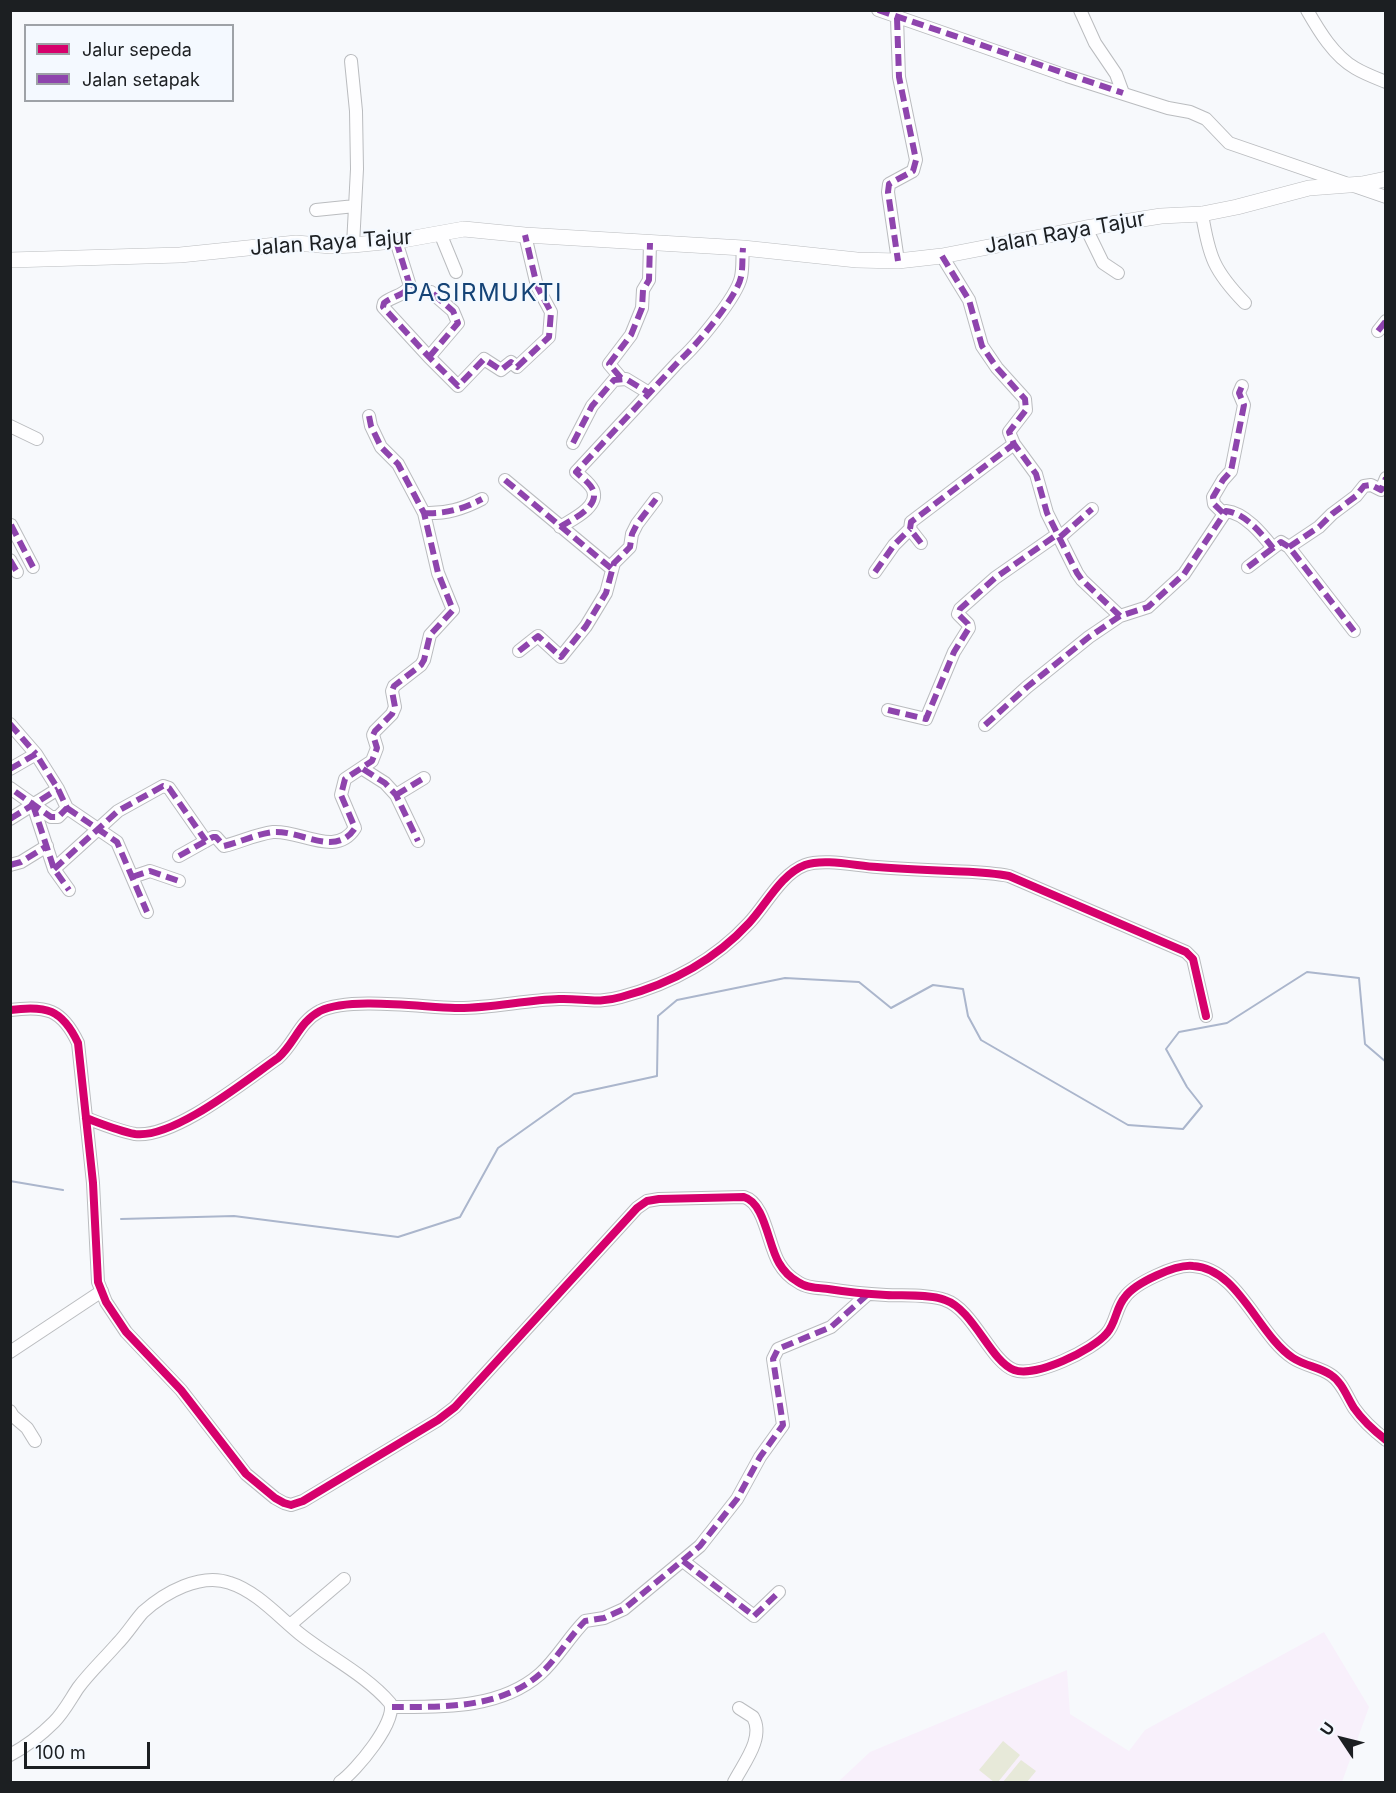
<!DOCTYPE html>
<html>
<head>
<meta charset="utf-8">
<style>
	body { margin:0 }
	#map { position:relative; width:1396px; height:1793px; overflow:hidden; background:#f7f9fc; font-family:Inter,sans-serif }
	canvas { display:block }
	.frame { position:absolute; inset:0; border:12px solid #1c1f22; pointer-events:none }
	.legend { position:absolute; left:24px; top:24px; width:210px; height:78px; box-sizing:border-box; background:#f4f9ff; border:2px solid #9ea2a7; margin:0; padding:8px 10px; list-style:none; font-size:18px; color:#1c1f22 }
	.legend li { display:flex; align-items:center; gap:12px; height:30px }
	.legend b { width:30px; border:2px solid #9ea2a7 }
	.north { position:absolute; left:1312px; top:1709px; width:60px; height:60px; -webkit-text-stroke:4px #f4f9ff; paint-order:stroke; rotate:305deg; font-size:16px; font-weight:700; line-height:24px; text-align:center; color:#1c1f22 }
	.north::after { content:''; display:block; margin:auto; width:21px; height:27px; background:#1c1f22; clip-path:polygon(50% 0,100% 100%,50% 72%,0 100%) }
	.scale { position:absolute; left:24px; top:1742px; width:126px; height:27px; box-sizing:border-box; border:3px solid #1c1f22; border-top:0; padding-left:8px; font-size:18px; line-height:21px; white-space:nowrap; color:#1c1f22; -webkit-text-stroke:4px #f4f9ff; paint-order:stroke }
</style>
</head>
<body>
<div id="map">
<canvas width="1396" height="1793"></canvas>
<div class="frame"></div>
<ul class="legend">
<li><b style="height:8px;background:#d6006c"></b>Jalur sepeda</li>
<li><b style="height:8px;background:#8e44ad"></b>Jalan setapak</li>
</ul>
<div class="north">U</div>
<div class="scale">100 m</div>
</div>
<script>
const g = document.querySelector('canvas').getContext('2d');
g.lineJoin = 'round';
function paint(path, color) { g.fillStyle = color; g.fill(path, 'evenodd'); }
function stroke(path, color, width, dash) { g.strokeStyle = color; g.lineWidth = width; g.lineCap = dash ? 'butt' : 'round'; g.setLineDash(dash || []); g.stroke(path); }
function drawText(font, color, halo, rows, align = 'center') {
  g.font = font + ' Inter,sans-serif'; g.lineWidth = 4.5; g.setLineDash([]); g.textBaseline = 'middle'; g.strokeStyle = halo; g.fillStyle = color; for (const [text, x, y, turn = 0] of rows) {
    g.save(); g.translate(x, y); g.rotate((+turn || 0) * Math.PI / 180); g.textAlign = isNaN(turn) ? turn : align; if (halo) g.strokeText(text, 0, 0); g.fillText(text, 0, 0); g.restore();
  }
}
const education = new Path2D(`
	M1324,1632L1369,1707L1342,1782H838L870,1752L1067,1670L1070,1714L1129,1751L1145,1730Z`);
const green = new Path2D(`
	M1003,1741L1020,1755L998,1782H994L979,1770Z
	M1021,1760L1036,1771L1027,1782H1003Z`);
const stream = new Path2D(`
	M10,1181L63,1190
	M121,1219L234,1216L398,1237L460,1217L498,1148L574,1094L657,1076L658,1016L677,1000L785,978L859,982L891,1008L933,985L963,989L968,1016L981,1040L1128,1125L1183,1129L1202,1106L1187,1087L1166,1049L1179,1032L1227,1023L1307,972L1359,978L1365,1044L1386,1062`);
const minor = new Path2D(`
	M878,10L1067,76L1168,108L1190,112L1206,119L1229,143L1386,197
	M1080,10L1095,43L1116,74L1123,93
	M1307,10C1319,31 1334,56 1355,68C1365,74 1376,78 1386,82
	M897,18L899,77L916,160L913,171L889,184L888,192L898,261
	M351,61L356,111L357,169L353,245
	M316,210L355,206
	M1202,214C1209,257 1214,271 1245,303
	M1086,228L1103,263L1118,273
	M440,233L456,272
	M396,241L410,286C404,296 392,296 384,303L383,307L429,357L458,386L484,359L501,370L511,362L517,367L549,337L551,312L537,286L525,235
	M942,256L969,300L982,346L997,368L1025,399L1026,410L1009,432L1014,444L1036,474L1047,513L1077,573L1082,580L1120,616
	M1378,331L1386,321
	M429,357L458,323L453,311L431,292
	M621,378L609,364L631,335L642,308L643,290L649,280L650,243
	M10,426L37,439
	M573,443L592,406L614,380L626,379L649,393
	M505,480L612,569
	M424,513C446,514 463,509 482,499
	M1223,513L1214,504L1213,497L1223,480L1231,471L1244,405L1239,393L1242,386
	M11,525L33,567
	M560,527C571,520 600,507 593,490C590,483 581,477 576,472L679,361C695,347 737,297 741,277C743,268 742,258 743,248
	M1060,537L1092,509
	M921,543L910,529L911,522L1014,444
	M1289,547L1319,527L1332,514L1356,496L1364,486L1371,485L1381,490L1386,478
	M10,560L17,572
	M1248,567L1273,548
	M875,572L894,545L910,529
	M519,651L538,636L561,657L586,626L606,593L614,563L630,547L632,534L637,524L656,499
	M888,710L926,719L954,652L969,628L968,624L958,614L960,609L995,578L1058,534
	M10,724L36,754
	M985,725L1027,687L1089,637L1120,616L1148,607L1184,574L1226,511C1245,513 1262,534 1273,548L1281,542L1289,547L1354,631
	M10,769L36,754L58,789L67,808L58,817H51L10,788
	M363,769L385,783L396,795L418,841
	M396,795L424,778
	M33,805L54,869L69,890
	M67,808L117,842L147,912
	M10,819L58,789
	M179,856L213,837H216L224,846C241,842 256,834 273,832C301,830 336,858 355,828L341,795L345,779L372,761L377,748L373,735L375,731L392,714L395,707L392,691L394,686L421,665L424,660L430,635L453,610L438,573L424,513L398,464L381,447L371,426L369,416
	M10,865L21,862L47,846
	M54,869L118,811L163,786L169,788L206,841
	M132,877L150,871L179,881
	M10,1010C46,1005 62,1009 78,1043L93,1183L98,1282L106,1302L126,1332L181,1390L246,1474L275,1498L284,1503L291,1505L303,1501L438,1420L455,1407L637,1208L647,1201L659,1199L744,1197C765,1203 768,1245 779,1263C783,1270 791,1278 798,1282C806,1288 818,1288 828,1289C847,1292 867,1294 886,1295C903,1296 929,1294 945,1300C973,1309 991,1362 1014,1370C1035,1378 1093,1350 1107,1333C1116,1323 1116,1307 1125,1297C1135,1283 1176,1264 1193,1266C1238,1268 1258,1335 1293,1358C1305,1366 1320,1367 1331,1375C1342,1382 1347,1397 1354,1408C1363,1421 1373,1430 1386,1440
	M86,1118C102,1124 119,1131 135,1134C174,1139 246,1080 278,1058C295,1043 299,1022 320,1011C350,997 420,1007 455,1008C489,1009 524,1000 559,999C582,998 598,1004 621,997C670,984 714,961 749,923C766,905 781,874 805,865C824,858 857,866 877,867C902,869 926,870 950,871C970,872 989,872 1009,876L1186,952L1193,959L1206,1016
	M10,1352L102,1291
	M10,1411L13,1416L27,1428L35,1441
	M683,1561L754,1616L779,1592
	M290,1625L344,1579
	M392,1707C442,1707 500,1709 540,1674C557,1659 569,1637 585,1621L604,1618L624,1609L700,1546L737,1499L760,1457L783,1425L773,1359L778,1349L831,1327L868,1294
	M10,1755C27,1746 41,1735 54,1722C64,1712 70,1700 78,1688C89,1673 104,1659 117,1644C127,1634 134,1622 143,1612C164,1593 201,1572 230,1583C256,1591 279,1617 300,1634C329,1657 366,1675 390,1703C398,1721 355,1772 340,1782
	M734,1782C743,1764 765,1738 753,1717L739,1708`);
const major = new Path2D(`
	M10,260L180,255L296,243L331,246L353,245L403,240L464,229L525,235L743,248L857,260L898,261L942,256L1086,228L1161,216L1202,214L1237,207L1309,188L1362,184L1386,179`);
const quiet = new Path2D(`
	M878,10L1123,93
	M897,18L899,77L916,160L913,171L889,184L888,192L898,261
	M396,241L410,286C404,296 392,296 384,303L383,307L429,357L458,386L484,359L501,370L511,362L517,367L549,337L551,312L537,286L525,235
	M942,256L969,300L982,346L997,368L1025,399L1026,410L1009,432L1014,444L1036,474L1047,513L1077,573L1082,580L1120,616
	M1378,331L1386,321
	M429,357L458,323L453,311L431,292
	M621,378L609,364L631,335L642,308L643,290L649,280L650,243
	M573,443L592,406L614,380L626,379L649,393
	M505,480L612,569
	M424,513C446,514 463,509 482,499
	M1223,513L1214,504L1213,497L1223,480L1231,471L1244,405L1239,393L1242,386
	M11,525L33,567
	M560,527C571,520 600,507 593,490C590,483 581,477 576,472L679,361C695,347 737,297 741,277C743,268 742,258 743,248
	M1060,537L1092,509
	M921,543L910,529L911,522L1014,444
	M1289,547L1319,527L1332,514L1356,496L1364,486L1371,485L1381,490L1386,478
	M10,560L17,572
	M1248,567L1273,548
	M875,572L894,545L910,529
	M519,651L538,636L561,657L586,626L606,593L614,563L630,547L632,534L637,524L656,499
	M888,710L926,719L954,652L969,628L968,624L958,614L960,609L995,578L1058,534
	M10,724L36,754
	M985,725L1027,687L1089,637L1120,616L1148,607L1184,574L1226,511C1245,513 1262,534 1273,548L1281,542L1289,547L1354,631
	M10,769L36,754L58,789L67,808L58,817H51L10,788
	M363,769L385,783L396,795L418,841
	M396,795L424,778
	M33,805L54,869L69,890
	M67,808L117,842L147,912
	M10,819L58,789
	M179,856L213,837H216L224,846C241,842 256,834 273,832C301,830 336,858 355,828L341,795L345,779L372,761L377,748L373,735L375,731L392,714L395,707L392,691L394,686L421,665L424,660L430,635L453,610L438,573L424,513L398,464L381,447L371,426L369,416
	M10,865L21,862L47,846
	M54,869L118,811L163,786L169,788L206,841
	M132,877L150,871L179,881
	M683,1561L754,1616L779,1592
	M392,1707C442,1707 500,1709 540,1674C557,1659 569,1637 585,1621L604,1618L624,1609L700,1546L737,1499L760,1457L783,1425L773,1359L778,1349L831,1327L868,1294`);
const cycleway = new Path2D(`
	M10,1010C46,1005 62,1009 78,1043L93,1183L98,1282L106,1302L126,1332L181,1390L246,1474L275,1498L284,1503L291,1505L303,1501L438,1420L455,1407L637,1208L647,1201L659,1199L744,1197C765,1203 768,1245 779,1263C783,1270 791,1278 798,1282C806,1288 818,1288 828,1289C847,1292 867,1294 886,1295C903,1296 929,1294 945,1300C973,1309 991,1362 1014,1370C1035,1378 1093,1350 1107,1333C1116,1323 1116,1307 1125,1297C1135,1283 1176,1264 1193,1266C1238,1268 1258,1335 1293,1358C1305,1366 1320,1367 1331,1375C1342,1382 1347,1397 1354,1408C1363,1421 1373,1430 1386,1440
	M86,1118C102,1124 119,1131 135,1134C174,1139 246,1080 278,1058C295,1043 299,1022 320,1011C350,997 420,1007 455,1008C489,1009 524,1000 559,999C582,998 598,1004 621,997C670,984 714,961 749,923C766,905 781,874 805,865C824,858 857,866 877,867C902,869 926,870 950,871C970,872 989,872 1009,876L1186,952L1193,959L1206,1016`);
const streetNames = [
	["Jalan Raya Tajur",1065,233,-10],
	["Jalan Raya Tajur",331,243,-4]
];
const quarterNames = [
	["PASIRMUKTI",483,294]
];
paint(education, '#f8f0fb');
paint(green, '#e7e9d9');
stroke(stream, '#abb6cc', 2);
stroke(minor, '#babcbf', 14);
stroke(major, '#babcbf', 16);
stroke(minor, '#fefeff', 12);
stroke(major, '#fefeff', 15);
stroke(quiet, '#8e44ad', 6, [12, 6]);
stroke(cycleway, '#d6006c', 8);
drawText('21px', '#1c1f22', '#f4f9ff', streetNames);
g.letterSpacing = '1.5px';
drawText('24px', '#154376', '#f4f9ff', quarterNames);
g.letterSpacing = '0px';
</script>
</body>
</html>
